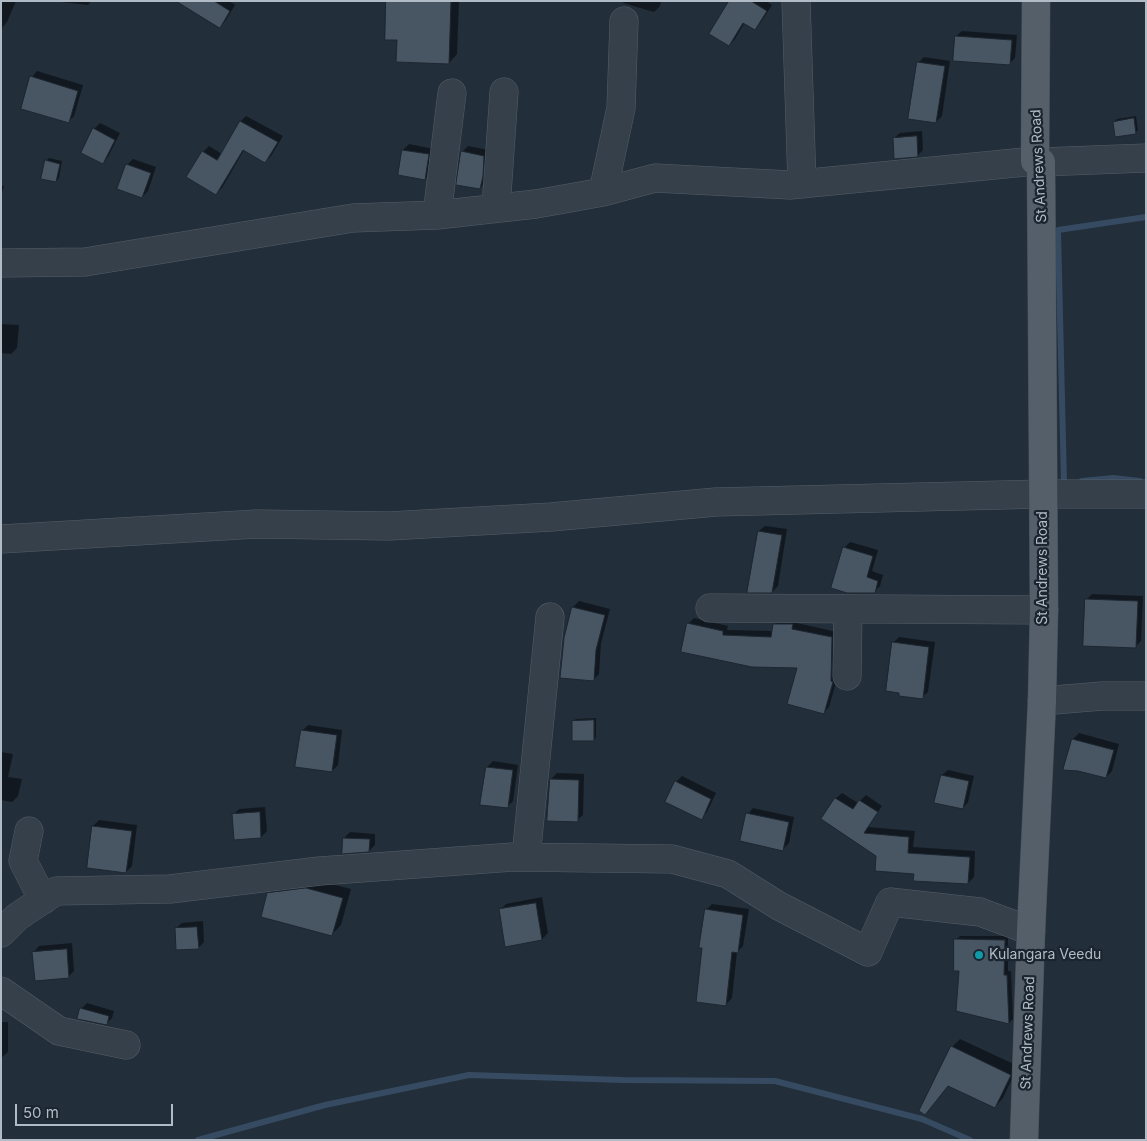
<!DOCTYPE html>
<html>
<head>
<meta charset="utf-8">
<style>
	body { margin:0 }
	#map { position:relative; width:1147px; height:1141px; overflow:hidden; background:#222e3a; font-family:Inter,sans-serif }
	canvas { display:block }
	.frame { position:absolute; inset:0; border:2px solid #b1bbc6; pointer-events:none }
	.scale { position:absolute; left:15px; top:1104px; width:158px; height:22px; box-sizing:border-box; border:2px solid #b1bbc6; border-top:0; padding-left:6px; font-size:15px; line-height:18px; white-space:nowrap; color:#b1bbc6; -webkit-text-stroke:4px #1b252f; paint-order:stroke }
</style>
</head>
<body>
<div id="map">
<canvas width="1147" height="1141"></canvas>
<div class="frame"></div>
<div class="scale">50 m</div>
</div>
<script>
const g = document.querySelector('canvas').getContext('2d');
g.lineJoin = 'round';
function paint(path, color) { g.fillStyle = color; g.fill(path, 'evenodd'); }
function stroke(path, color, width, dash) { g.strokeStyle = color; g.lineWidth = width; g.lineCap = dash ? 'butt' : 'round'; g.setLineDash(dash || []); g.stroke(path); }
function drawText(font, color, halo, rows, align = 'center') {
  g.font = font + ' Inter,sans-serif'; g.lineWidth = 4.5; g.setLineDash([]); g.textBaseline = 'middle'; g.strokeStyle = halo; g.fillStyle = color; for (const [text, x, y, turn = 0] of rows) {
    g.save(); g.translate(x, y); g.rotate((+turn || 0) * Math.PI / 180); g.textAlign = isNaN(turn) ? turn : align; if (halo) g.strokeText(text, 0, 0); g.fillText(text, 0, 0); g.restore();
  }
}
const shadow = new Path2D(`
	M1,1H16L7,22L2,28Z
	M52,1H91L88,5Z
	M201,1H229L235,5L226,20L220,26Z
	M387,1H459L457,54L449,63L398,39Z
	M624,1H661L660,6L654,12L623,3Z
	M730,1H766L772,5L761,22L755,28L745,22L735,39L729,45Z
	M962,31L1017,35L1015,58L1009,64L956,36Z
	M924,57L950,61L942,116L936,122L918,63Z
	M37,71L83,85L74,116L68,122L32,77Z
	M246,116L283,136L271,156L265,162L244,150L222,188L216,193L203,152L209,146L222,154L241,121Z
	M1136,116L1138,130L1136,132L1114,122L1117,119Z
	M100,123L120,133L108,157L103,163L94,129Z
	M922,131L923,150L917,156L894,138L900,133Z
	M409,144L434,149L430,173L425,179L403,150Z
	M468,146L489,150L485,182L480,188L462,152Z
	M49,158L62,161L59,178L56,181L46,161Z
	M133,159L156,167L148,191L142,197L127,165Z
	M1,185L4,186L1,196Z
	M1,324L19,325L17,348L11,354L1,353Z
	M765,526L787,529L778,586L772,592L759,531Z
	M850,542L878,550L872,571L883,575L880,586L874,592L844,548Z
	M1092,594L1143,596L1141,641L1135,647L1086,600Z
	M579,601L610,609L601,643L599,674L593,680L573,607Z
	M694,618L728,626L727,630L773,631L774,625L780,619H798L797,623L837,632L838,676L829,707L823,713L798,667L688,624Z
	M899,637L935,642L928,692L922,697L901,692L893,643Z
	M596,718V737L594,740L573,722L576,719Z
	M308,725L342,730L338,765L332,771L302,731Z
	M1079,733L1119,744L1112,771L1106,777L1079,769H1065L1073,739Z
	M1,752L13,754L8,777L22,779L18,796L12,802L1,800Z
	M493,761L518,765L513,801L507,807L487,767Z
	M948,770L974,776L968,802L963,808L942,775Z
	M557,773L584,774L583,815L577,820L551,779Z
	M682,776L716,793L707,812L701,818L676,782Z
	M842,793L858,803L866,795L882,806L868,827L915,831L913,847L975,851L974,877L968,883L915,873L878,855L823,819L836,798Z
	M265,807L267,831L261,837L233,815L239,809Z
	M753,808L794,817L789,843L783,849L748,814Z
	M99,820L137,825L132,866L126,872L88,867L93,826Z
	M350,832L375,834V845L369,851L344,838Z
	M316,880L351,889L341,925L332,934L268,894L278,884Z
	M542,897L548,933L542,939L506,945L500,910L506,904Z
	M712,904L749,909L743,946L737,952L732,998L726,1004L706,910Z
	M203,921L204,942L198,948L176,928L182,923Z
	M960,936H1008V971H1011L1013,1019L1009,1023L958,1010L960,970L956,940Z
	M72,943L74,971L68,977L34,952L39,946Z
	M87,1003L114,1011L112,1018L106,1024L81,1009Z
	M1,1022H8V1052L1,1058Z
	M960,1039L1018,1066L1003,1098L995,1107L949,1085L933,1105L952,1047Z`);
const stream = new Path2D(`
	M1082,481L1113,478L1140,481
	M1068,483H1064L1058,230L1146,217
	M198,1140L325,1105L469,1075L623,1080L775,1081L922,1119L970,1140`);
const building = new Path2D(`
	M176,1H214L230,11L220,28Z
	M386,1H451L449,64L396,62L397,40H385Z
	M729,1H751L767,11L755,30L743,23L729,46L709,34Z
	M955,36L1012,40L1010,65L953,61Z
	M917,62L945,66L936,123L908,119Z
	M30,76L78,91L69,123L21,109Z
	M1134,118L1136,134L1115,137L1113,122Z
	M240,121L278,142L265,163L243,150L216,195L186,177L202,151L217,160Z
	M93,128L115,140L103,164L81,153Z
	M917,136L918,157L894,159L893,138Z
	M402,150L429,154L425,180L398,175Z
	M461,151L484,156L483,176L480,189L456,185Z
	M45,160L60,164L56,182L41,179Z
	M126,164L151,173L142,198L117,189Z
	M758,531L782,535L772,593H747Z
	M843,547L873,556L867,577L878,581L875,593H847L831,588Z
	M1085,599L1138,601L1136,648L1083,646Z
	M572,607L605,615L596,650L594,681L560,678L564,638Z
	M687,623L723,631V635L771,637L773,624H793L792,629L832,637L831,681L833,682L824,714L787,704L797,668L752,667L681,652Z
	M892,642L929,647L923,699L899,696V693L886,691Z
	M594,720V741H572V721Z
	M301,730L337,735L332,772L295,767Z
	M1072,739L1114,750L1106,778L1078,771L1063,770Z
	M486,767L513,770L508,808L480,805Z
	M941,775L969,781L963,809L934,803Z
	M550,779L579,780L578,822L547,821Z
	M675,781L711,799L702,820L665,802Z
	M835,798L853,809L859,800L878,812L864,833L909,837L908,853L970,857L968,884L913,881L914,874L875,871L876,856L821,819Z
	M260,812L261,838L234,840L232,814Z
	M746,813L789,822L783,851L740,841Z
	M92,826L132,831L126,873L87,868Z
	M343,838L370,839L369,852L342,854Z
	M306,888L343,898L332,936L261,917L267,893Z
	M536,903L542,940L505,947L499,909Z
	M705,909L743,915L738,953L732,952L726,1006L696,1002L702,948H699Z
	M197,927L199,949L176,950L175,928Z
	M954,939L1005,940L1004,975H1007L1009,1024L956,1011L959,971H954Z
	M67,949L69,978L35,981L32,952Z
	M80,1008L109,1016L107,1025L77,1019Z
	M951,1046L1011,1075L995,1108L948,1086L925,1115L919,1111Z`);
const minor = new Path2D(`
	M796,1L802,184
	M1041,162L1146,158
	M603,192L621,108L624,21
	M496,208L504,92
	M437,215L452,93
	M1,263L85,262L353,218L437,215L536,204L603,192L655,178L790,185L1035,161
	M1,539L257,524L389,526L551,517L716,502L1043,494H1146
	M710,608L1044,610
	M847,676L848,609
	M1042,701L1102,696H1146
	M29,831L23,861L43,900
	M526,857L550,617
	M1,933L17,917L56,891L170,889L320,871L513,857L672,859L728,874L779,906L868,952L890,902L980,912L1031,931
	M1,991L59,1031L126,1045`);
const major = new Path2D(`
	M1024,1140L1031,931L1042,701L1044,610L1041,162L1035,161L1036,1`);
const markers = [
	[979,955,5,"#0f9aa8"]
];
const streetNames = [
	["St Andrews Road",1039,166,-93],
	["St Andrews Road",1043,568,-90],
	["St Andrews Road",1028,1033,-88]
];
const poiNames = [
	["Kulangara Veedu",989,955]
];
paint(shadow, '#0007');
stroke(stream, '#364b61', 6);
paint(building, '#485563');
stroke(building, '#1d2731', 1);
stroke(minor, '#545e68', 29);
stroke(major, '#3f4953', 29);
stroke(minor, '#36404a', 28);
stroke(major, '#545f6a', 28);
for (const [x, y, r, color] of markers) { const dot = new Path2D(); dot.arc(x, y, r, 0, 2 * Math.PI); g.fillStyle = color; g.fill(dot); stroke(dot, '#1b252f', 2); }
drawText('14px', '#b1bbc6', '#1b252f', streetNames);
drawText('14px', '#b1bbc6', '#1b252f', poiNames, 'left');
</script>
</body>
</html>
